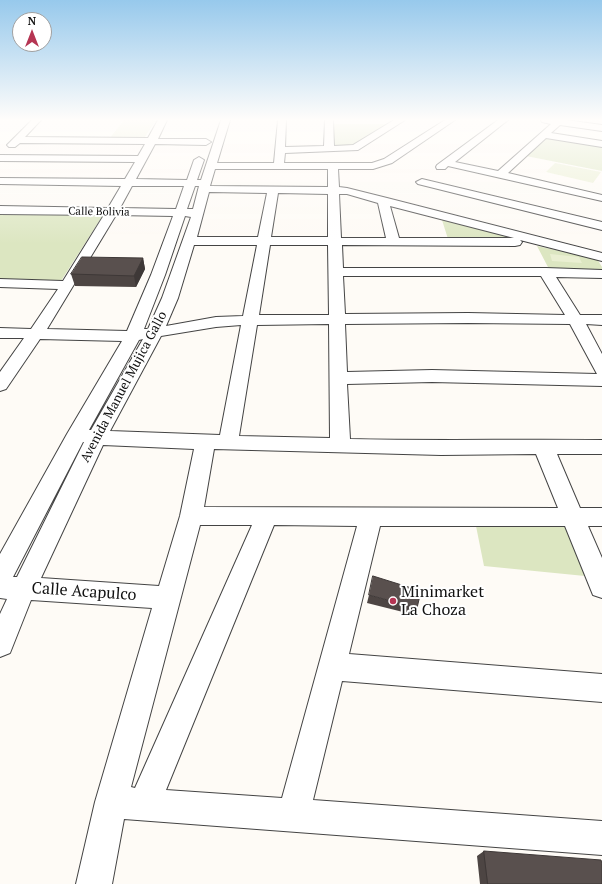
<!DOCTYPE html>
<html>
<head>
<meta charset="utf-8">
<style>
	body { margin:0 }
	#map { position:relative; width:602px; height:884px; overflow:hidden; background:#fefbf6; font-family:"PT Serif",serif }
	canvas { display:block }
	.north { position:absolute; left:12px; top:12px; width:40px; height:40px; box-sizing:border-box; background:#fff; border:1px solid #a0a0a0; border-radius:50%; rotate:0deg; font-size:11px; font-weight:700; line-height:16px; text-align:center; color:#111 }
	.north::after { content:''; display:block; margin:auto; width:14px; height:18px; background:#b53553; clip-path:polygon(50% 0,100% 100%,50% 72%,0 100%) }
</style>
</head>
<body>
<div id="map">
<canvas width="602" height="884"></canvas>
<div class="north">N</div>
</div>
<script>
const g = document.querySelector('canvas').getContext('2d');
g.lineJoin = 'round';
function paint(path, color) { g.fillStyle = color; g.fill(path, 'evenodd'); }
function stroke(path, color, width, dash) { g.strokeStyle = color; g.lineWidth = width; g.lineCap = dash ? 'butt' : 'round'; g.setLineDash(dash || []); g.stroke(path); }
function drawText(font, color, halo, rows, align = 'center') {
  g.font = font + ' "PT Serif",serif'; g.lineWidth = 4; g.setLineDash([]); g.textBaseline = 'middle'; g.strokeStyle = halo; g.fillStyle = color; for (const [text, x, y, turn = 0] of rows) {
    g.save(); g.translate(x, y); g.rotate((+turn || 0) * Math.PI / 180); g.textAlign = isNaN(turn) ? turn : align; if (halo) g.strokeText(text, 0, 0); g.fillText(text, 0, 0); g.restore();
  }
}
const green = new Path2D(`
	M332,124H387L354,146L332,148Z
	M547,137L602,146V171L526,156Z
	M0,213L103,215L61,281L0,279Z
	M434,215L520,240L448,239L442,220Z
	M537,246L597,259L602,267V271L549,269Z
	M475,521L567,522L585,576L484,566Z`);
const pitch = new Path2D(`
	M124,120H156L143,140L109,139Z
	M555,163L601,172L593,183L546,172Z
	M550,254L579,257L582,263L552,261Z`);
const minor = new Path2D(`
	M32,120H41L25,137L148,138L158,120H167L158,139H206L211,142L206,145L155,144L136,179L187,180L194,160L199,157L204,160L197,180H201L221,120H230L217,163H274L278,120H286L285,147L324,146L325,120H333L334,146L353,145L394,120H405L358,150L285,153L284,163H372L384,159L445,120H455L392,163L373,169H338L339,187L347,188L387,198L602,253V261L520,240L522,242L520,245L515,246L342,245L343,268H546L602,270V278L556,277L580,315H602V325L586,324L602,354V386L432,382L347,384L350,439C434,441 518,439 602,440V454H557L580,508H602V526H588L602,558V598L593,595L565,526H380L349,654L602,674V702L342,681L313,800L602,821V855L124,819L112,884H76L95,802L152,608L31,600L10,653L0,657V614L7,599L0,598V554L67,434L122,341L40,339L6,389L0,391V372L24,338H0V328L31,329L58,289L0,287V279L63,281L104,215L0,214V206L108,208L121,186L0,184V178L125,179L135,162L0,161V155L138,156L145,144L20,143L15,147H9L7,145ZM215,169H328V187L210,186ZM132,186H184L176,209L120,208ZM195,186H199L193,209H187ZM209,192L267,193L258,237H197ZM278,193L328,194V237H271ZM339,194H347L378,203L386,238H341ZM390,206L514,238H399ZM116,215L173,216L151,275L127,331L47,329ZM185,216L191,217L162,298L148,329H144L165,275ZM194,245H257L243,316L216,317L166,326L178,298ZM270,245H328L329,315H259ZM343,276H541L565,315L468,313L345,314ZM468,323L570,324L597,374L432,370L347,372L345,324ZM329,324L330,438L239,436L257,325ZM241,325L220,435L110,431L161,336L216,327ZM143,339L91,430H89L139,340ZM83,442H84L17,577H13ZM103,445L194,449L180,516L159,586L41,578ZM214,449L441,455L536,454L558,508L204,507ZM200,525H252L135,788L131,787ZM274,525L357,526L282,798L166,790Z
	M498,120H508L455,162L498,171L551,124L542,122L541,120H566L602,125V131L560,125L551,133L602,141V147L546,138L508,173L602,195V201L448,166L445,169H437L436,167L437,165Z
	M422,179L602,222V230L418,184L416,182Z`);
const wall = new Path2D(`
	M143,258L145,269L136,287L75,286L71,274Z
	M369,595L417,608L415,615L367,603Z
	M484,851L602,884H480L477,856Z`);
const shadedWall = new Path2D(`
	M143,258L145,269L136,287L134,276Z`);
const building = new Path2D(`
	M82,257L143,258L134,276L71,274Z
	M373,576L421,591L417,608L369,595Z
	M484,851L601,860L602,864V884H488Z`);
const markers = [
	[393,601,4,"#b53553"]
];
const farStreetnames = [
	["Calle Bolivia",99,212,1]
];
const streetNames = [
	["Avenida Manuel Mujica Gallo",124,387,-62]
];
const nearStreetnames = [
	["Calle Acapulco",84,592,4]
];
const nearPoinames = [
	["Minimarket",401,592],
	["La Choza",401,610]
];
paint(green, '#dce6c1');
paint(pitch, '#eaefd2');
stroke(minor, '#444', 2);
paint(minor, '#fff');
paint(wall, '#4d4543');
paint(shadedWall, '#3e3837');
paint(building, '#59504e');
stroke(building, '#3e3837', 1);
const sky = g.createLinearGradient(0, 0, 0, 244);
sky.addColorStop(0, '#97c9ec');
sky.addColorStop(0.49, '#fffdfb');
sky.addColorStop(1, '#fffdfb00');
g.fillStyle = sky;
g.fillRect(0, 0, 602, 244);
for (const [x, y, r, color] of markers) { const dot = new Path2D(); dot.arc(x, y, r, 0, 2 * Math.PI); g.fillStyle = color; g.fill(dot); stroke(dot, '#fff', 1.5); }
drawText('11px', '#111', '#fff', farStreetnames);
drawText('13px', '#111', '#fff', streetNames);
drawText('16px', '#111', '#fff', nearStreetnames);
drawText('16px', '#111', '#fff', nearPoinames, 'left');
</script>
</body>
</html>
